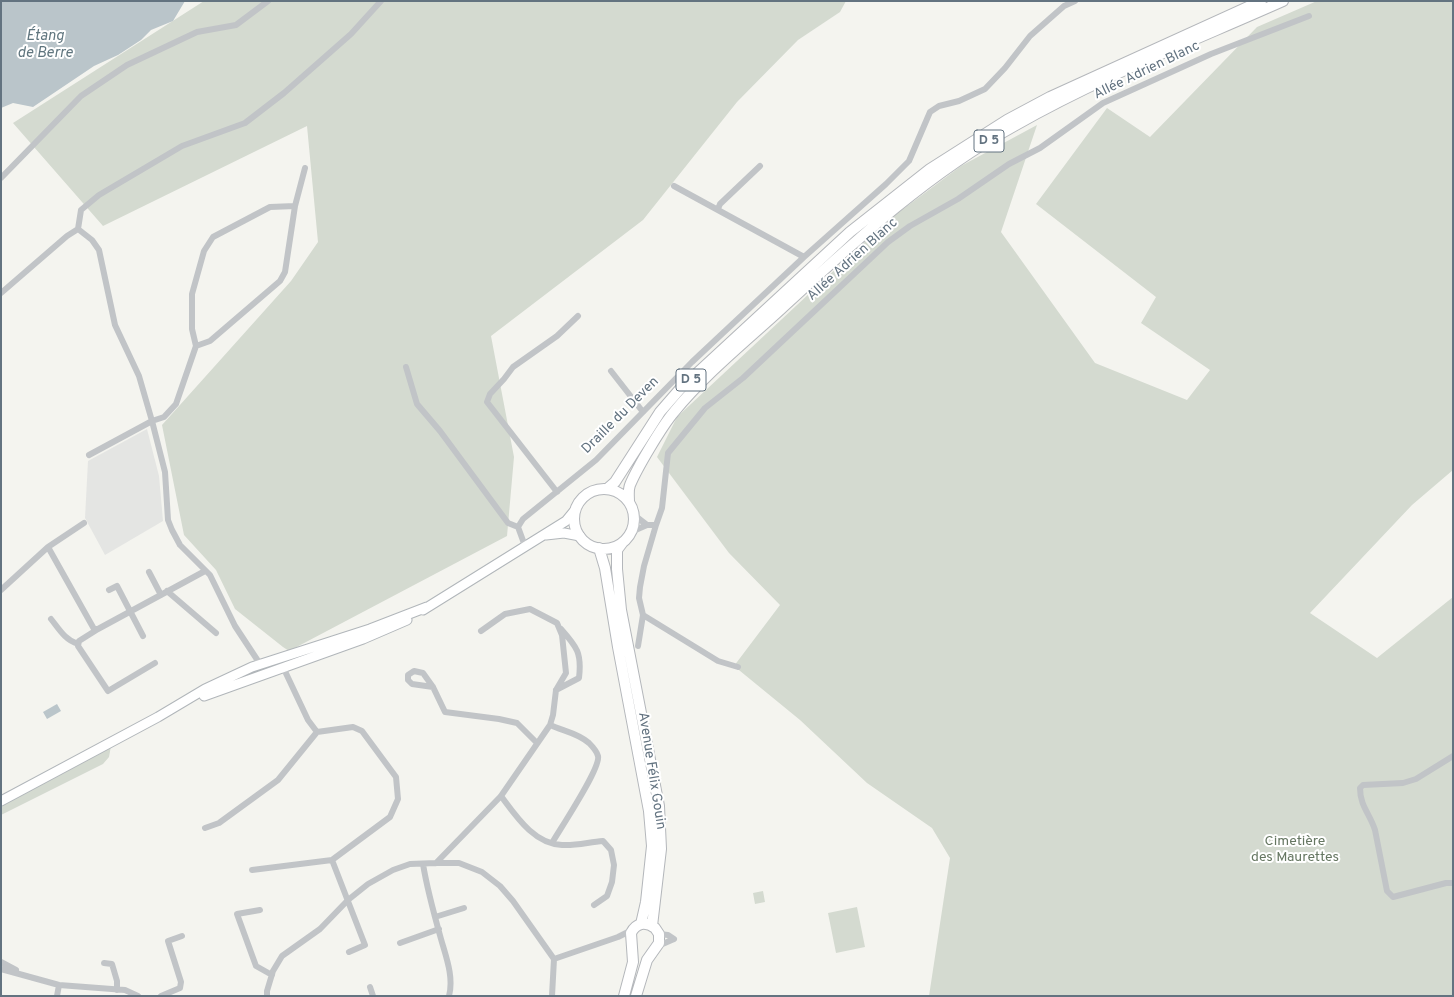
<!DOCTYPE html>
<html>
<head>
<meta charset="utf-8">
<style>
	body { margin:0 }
	#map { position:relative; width:1454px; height:997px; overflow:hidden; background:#f4f4ef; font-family:Overpass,sans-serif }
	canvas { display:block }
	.frame { position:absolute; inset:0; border:2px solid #637380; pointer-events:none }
</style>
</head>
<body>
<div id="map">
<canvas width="1454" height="997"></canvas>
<div class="frame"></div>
</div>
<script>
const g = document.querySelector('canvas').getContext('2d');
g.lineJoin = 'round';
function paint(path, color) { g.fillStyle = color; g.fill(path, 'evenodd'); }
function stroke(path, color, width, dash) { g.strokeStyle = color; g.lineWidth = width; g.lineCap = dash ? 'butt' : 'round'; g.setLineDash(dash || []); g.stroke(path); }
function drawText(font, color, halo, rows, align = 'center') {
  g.font = font + ' Overpass,sans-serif'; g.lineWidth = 4; g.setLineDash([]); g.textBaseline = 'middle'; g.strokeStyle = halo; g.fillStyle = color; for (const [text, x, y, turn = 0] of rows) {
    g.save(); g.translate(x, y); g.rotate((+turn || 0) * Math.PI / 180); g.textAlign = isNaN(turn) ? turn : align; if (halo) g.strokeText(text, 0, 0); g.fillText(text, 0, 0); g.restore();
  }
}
const built = new Path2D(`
	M147,429L159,476L163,521L105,555L85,518L88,461Z`);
const green = new Path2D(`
	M204,1H846L840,12L798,40L737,102L643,220L491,336L514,457L507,536L289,651L283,647L235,609L216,570L184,535L162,425L291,281L318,242L307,126L103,226L13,123Z
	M1317,1H1453V470L1412,505L1310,613L1377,658L1453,597V996H929L950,858L932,828L867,783L800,720L734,666L780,605L729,553L657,457L677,417L887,221L961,166L1037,125L1001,232L1095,363L1187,400L1210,370L1141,323L1156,297L1036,204L1107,108L1150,137L1257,27Z
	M111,746L109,757L103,764L1,815V806Z
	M763,891L765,902L755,904L753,893Z
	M857,907L865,947L836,953L828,913Z`);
const water = new Path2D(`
	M1,1H185L173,21L151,30L141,40L118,55L94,66L33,107L13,103L1,108Z
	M57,704L61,711L47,719L43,712Z`);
const street = new Path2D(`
	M1,178L81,96L127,65L197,32L236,25L268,1
	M674,186L804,257
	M718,209L720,204L760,166
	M78,229L92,240L99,250L115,325L139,376L152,421L165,472L168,520L172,530L180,545L210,575L235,626L260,664
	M78,229L81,210L99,195L182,146L245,123L284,93L351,34L381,1
	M1,293L67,236L78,229
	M196,346L192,329V294L204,251L213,237L270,207L295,206
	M406,367L417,404L440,431L508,523L518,527
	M611,371L643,412
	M89,455L152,421L164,417L176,404L196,346L210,341L280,281L285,272L295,206L305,168
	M557,492L487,402L490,394L504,379L513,367L557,336L578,316
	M634,515L647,525
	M631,532L647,525H656L662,508L668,453L705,408L743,378L888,242L910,226L958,199L1009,164L1040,148L1103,103L1211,54L1309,16
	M525,546L518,527L523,519L596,460L692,362L804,257L886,184L909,161L930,112L939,106L959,101L985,89L1005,68L1030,36L1064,6L1075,1
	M48,547L94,629H98L205,571
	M149,572L161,595
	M1,590L48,547L84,523
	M109,590L117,586L143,636
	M167,591L216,633
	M643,615L718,661L738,667
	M51,619C59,629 65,640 78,644
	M98,629L79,641L78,646L108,691L155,663
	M638,646L643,615L639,598L640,587L644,566L656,525
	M433,687L412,684L408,680V675L414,671L423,673L433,687L445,712L499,719L517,723L537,743
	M556,690L579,678C582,653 577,647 561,629
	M550,725C563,731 578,733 589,743C592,746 597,752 598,756C601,768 560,829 552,843
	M1453,756L1416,779L1403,783L1363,785L1360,788C1360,806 1370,814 1375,830L1387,891L1393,897L1446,883H1453
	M501,796C516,816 534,844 562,845C576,846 589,842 603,841L611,850L614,865L612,882L607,896L594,905
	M205,828L219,823L278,780L317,732
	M332,860L365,945L349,952
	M436,863L501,796L550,725L553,715L556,690L566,673L562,635L557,623L530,609L505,614L481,631
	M423,864C427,889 434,914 441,939C446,957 454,977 449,996
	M252,870L332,860L390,817L398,799L396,777L362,731L353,727L317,732L308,720L283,667
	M260,910L237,914L256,966L272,975
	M435,917L464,908
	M659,934L668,935L674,939
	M400,943L439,929
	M658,946L674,939
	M554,959L618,937L632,930
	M1,962L16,970
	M104,963L112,964L117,981V990
	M1,969L59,985L125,990L138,996
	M370,987L373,996
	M57,996L59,985
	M161,996L180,988L181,982L168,941L182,936
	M267,996V991L273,971L282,956L320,929L348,900L368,884L393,870L410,864L436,863H459L482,872L500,886L513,901L554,959L552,996`);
const secondary = new Path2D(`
	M546,535L564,533L580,536
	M423,610L566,521L575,510
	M204,696L363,639L407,620
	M1,801L158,717L205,689L252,667L370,629L427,607`);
const primary = new Path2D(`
	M607,489L615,482L660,412L680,389L850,232L930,169L1007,120L1050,97L1261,1
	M574 519a30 30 0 1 1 60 0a30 30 0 1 1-60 0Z
	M629,502C629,496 628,490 630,485C637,468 662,426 674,412C705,374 745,342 781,309C854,242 927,174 1014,126C1100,77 1193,41 1283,1
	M623,542L617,550V569L621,610L659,806L661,849L652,926
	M599,548L605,568L618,647L649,811L652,846L646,902L641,924
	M624,996L633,962L631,933C636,923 645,921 655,928L659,934V943L647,960L636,996`);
const shields = [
	[989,141,30],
	[691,380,30]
];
const shieldNames = [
	["D 5",989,141],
	["D 5",691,380]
];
const streetNames = [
	["Allée Adrien Blanc",1147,71,-26],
	["Allée Adrien Blanc",853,260,-42],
	["Draille du Deven",621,416,-45],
	["Avenue Félix Gouin",651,771,81]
];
const parkNames = [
	["Cimetière",1295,842],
	["des Maurettes",1295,858]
];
const waterNames = [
	["Étang",45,37],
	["de Berre",45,54]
];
paint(built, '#e4e5e3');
paint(green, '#d4dad0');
paint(water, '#bac5ca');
stroke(secondary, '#b1b6ba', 11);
stroke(primary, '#b4b7bb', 12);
stroke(street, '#c1c4c7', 6);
stroke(secondary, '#fff', 9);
stroke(primary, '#fff', 10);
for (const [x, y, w] of shields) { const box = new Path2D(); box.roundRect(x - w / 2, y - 11, w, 22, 3); g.fillStyle = '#fff'; g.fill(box); stroke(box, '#637380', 1); }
drawText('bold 13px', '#637380', null, shieldNames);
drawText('14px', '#637380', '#fff', streetNames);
drawText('14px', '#667762', '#fff', parkNames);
drawText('italic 15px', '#5f757e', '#fff', waterNames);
</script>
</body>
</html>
